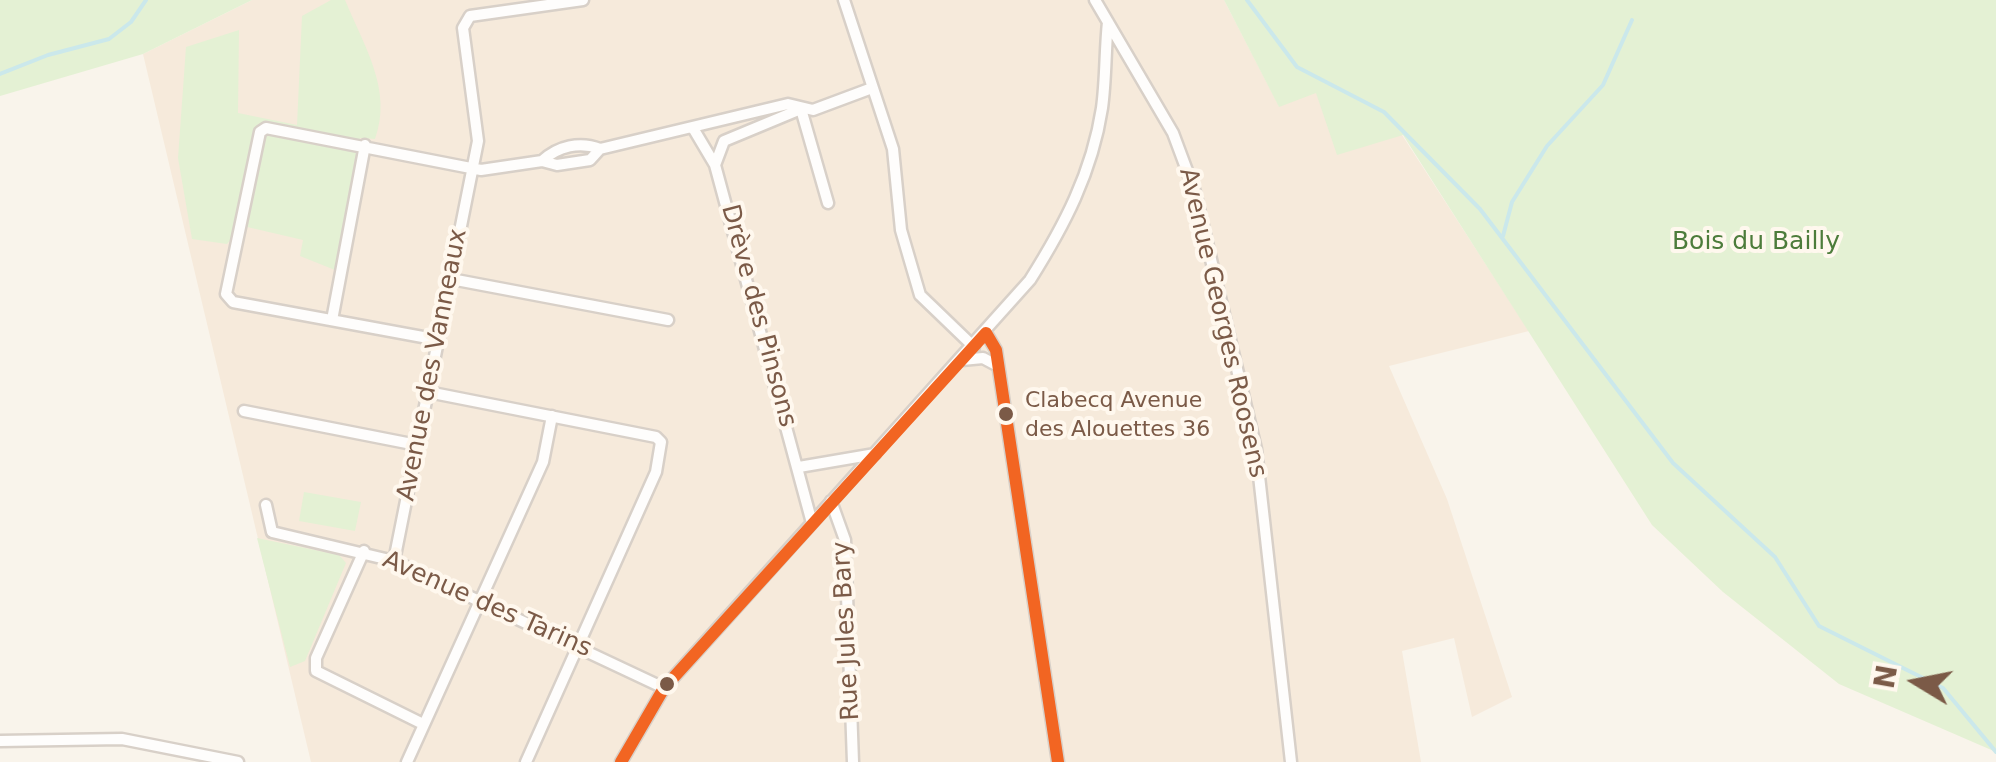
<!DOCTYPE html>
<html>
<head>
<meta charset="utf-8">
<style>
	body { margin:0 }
	#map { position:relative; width:1996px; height:762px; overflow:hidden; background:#f9f4eb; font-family:"DejaVu Sans",sans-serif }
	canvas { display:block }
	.north { position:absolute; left:1866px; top:632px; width:100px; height:100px; -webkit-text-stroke:8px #fff8ee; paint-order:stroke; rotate:280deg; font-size:28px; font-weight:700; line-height:40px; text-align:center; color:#7b5a47 }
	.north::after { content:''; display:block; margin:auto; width:35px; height:45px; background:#7b5a47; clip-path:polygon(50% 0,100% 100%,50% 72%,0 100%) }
</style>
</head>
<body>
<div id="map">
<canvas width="1996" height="762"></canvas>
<div class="north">N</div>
</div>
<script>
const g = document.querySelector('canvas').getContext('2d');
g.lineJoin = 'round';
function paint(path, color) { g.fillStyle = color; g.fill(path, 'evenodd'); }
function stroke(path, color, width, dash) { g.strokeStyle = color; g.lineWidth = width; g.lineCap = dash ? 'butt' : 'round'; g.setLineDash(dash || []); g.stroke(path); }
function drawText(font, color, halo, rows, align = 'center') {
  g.font = font + ' "DejaVu Sans",sans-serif'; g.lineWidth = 8; g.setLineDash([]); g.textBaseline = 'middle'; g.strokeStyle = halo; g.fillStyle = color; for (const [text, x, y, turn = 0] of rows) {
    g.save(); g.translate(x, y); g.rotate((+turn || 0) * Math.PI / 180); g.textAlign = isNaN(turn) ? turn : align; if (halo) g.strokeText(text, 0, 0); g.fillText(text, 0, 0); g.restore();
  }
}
const residential = new Path2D(`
	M252,0H1224L1279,106L1316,92L1402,135L1529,331L1389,366L1447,499L1512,697L1472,717L1454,638L1402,651L1421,762H311L143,54Z`);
const green = new Path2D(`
	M0,0H252L143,54L0,96Z
	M331,0H345C364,46 393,90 375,139L360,138L335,270L300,256L303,240L243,226L227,244L192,239L178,158L186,47L239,30L238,113L297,125L302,16Z
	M1224,0H1996V752L1839,684L1723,592L1652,525L1403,135L1337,155L1316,93L1279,107Z
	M304,492L361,502L355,531L299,521Z
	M257,538L339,555L346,563L305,661L290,667Z`);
const stream = new Path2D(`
	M1247,0L1297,67L1384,112L1480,209L1673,463L1775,557L1819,626L1943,688L1996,752
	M0,74L48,55L109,39L131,22L146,0
	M1503,236L1512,202L1547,146L1603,85L1632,20`);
const street = new Path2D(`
	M844,0L893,149L901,230L920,295L974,347
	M1095,0L1173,133L1195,192L1256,449L1291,762
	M801,109L828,203
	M693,128L715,165L724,141
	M724,141L801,109
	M542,161C558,146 580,141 600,149L788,104L813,110L872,88
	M715,165L812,523
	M451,279L668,320
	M332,320L365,145
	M986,333L996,350L1058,762
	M439,340L233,302L226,294L260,132L266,128L481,170L542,161L557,165L590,160L600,149
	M962,360L983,358L998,366
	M428,392L656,437L661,442L656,472L526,762
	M244,411L417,445
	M799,467L875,454
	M831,501L845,540L853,762
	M266,505L272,532L394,561L664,688
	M364,551L316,658V671L423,724
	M394,561L478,141L463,28L470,16L583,0
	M0,741L122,739L238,762
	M407,762L543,462L552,416
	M621,762L664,688L1030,280C1064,226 1092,173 1102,108C1106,79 1105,50 1108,22`);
const bus1 = new Path2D(`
	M621,762L664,688L986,333L996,350L1058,762`);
const markers = [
	[1006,414,9,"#7b5a47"],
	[667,684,9,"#7b5a47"]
];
const busNames = [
	["Clabecq Avenue",1025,401],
	["des Alouettes 36",1025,430]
];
const parkNames = [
	["Bois du Bailly",1756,242]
];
const streetNames = [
	["Drève des Pinsons",758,316,75],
	["Avenue Georges Roosens",1222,323,77],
	["Avenue des Vanneaux",433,365,-79],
	["Avenue des Tarins",487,605,24],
	["Rue Jules Bary",847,631,-93]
];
paint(residential, '#f6eadb');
paint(green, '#e4f1d4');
stroke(stream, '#cbe8eb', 4);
stroke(street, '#d8d0c8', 15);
stroke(street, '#fefdfc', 10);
stroke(bus1, '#f26522', 12);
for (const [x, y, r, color] of markers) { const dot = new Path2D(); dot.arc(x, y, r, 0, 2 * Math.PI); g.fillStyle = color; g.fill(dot); stroke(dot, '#fff8ee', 4); }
drawText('22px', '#7b5a47', '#fff8ee', busNames, 'left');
drawText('25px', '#4d7c3b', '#fff8ee', parkNames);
drawText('25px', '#7b5a47', '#fff8ee', streetNames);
</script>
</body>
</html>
